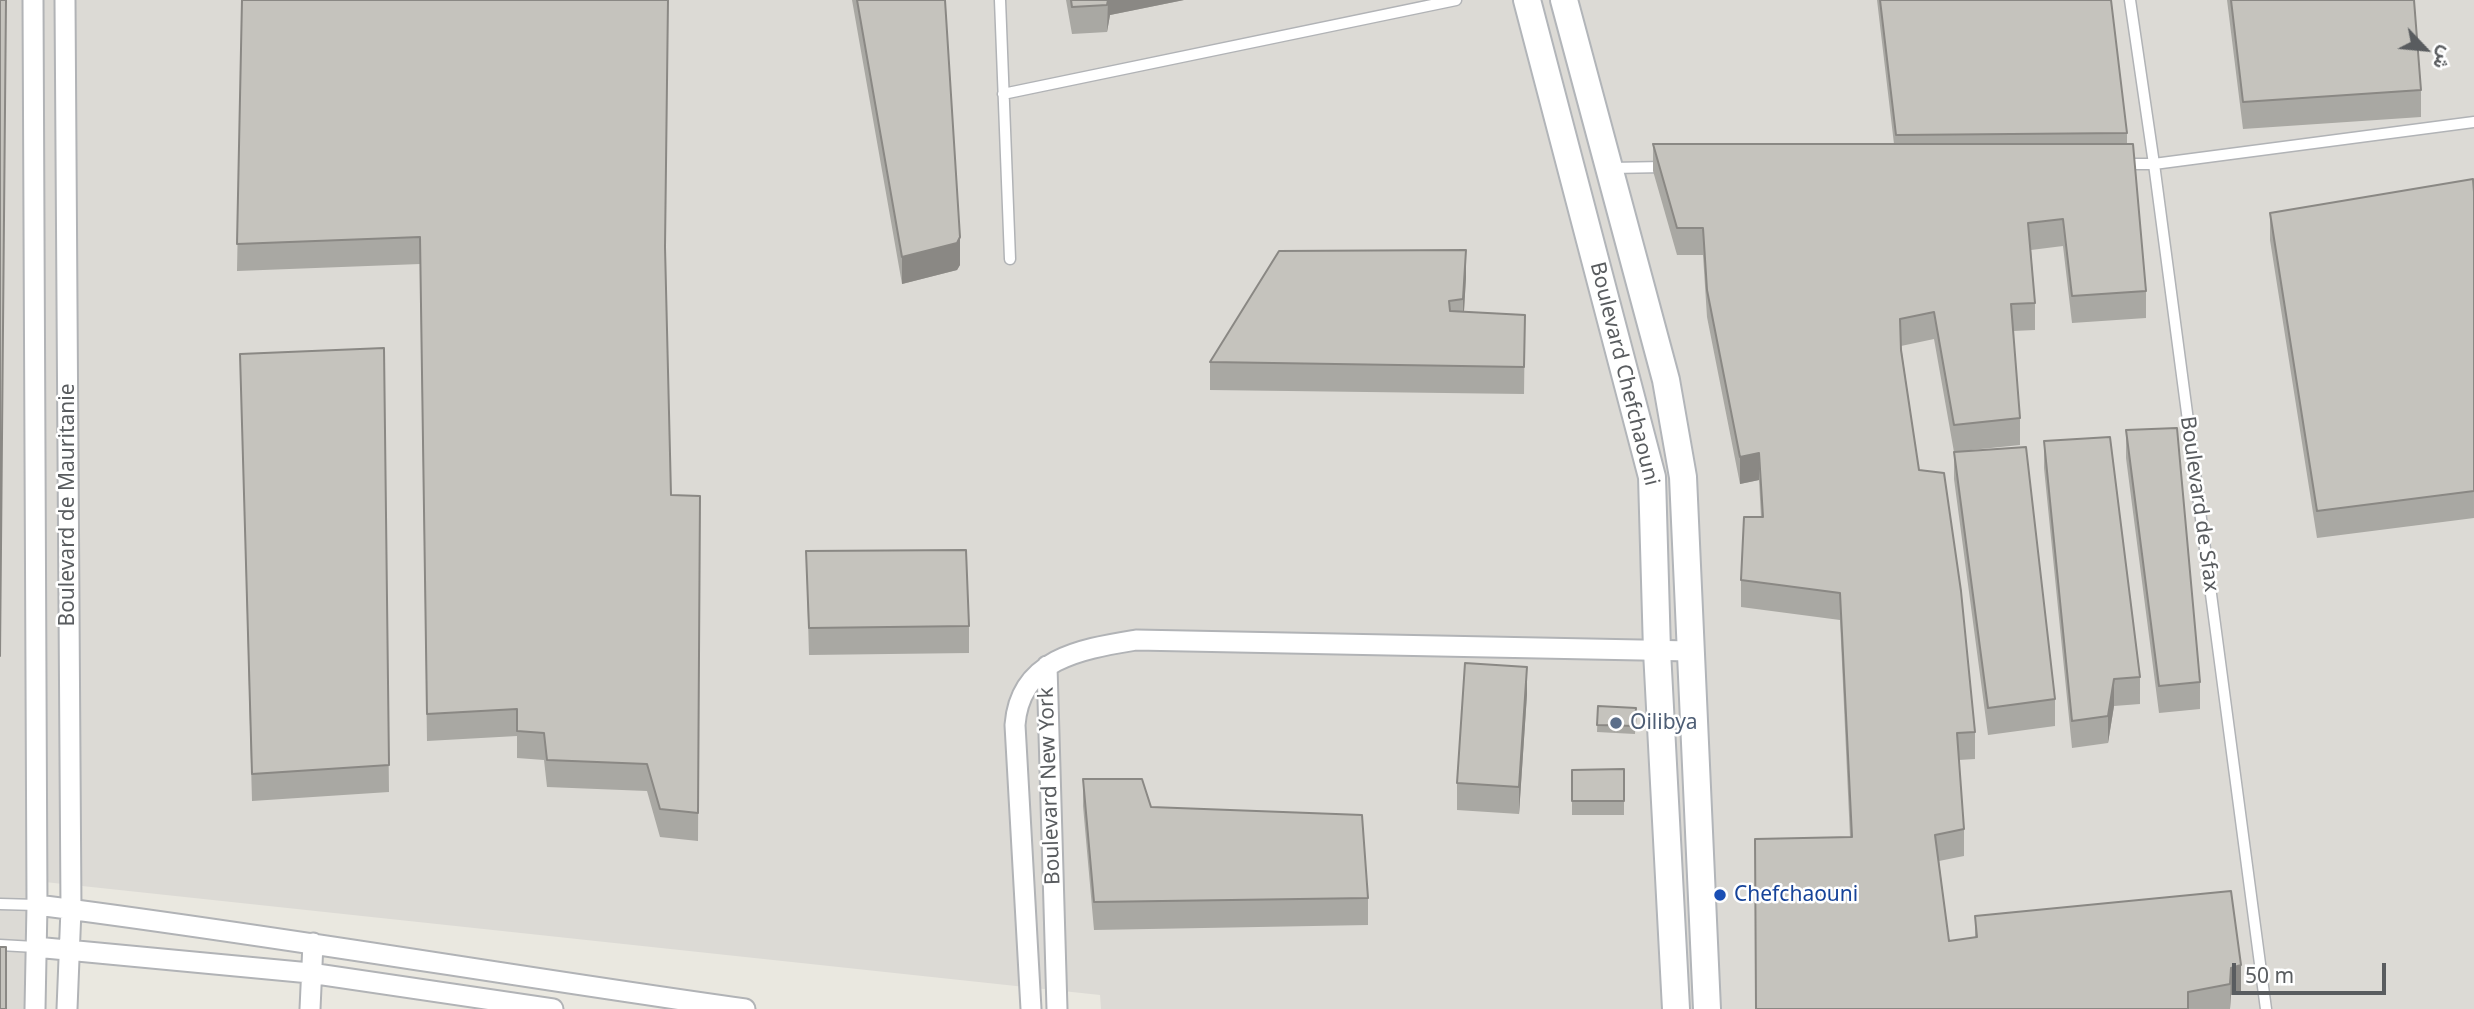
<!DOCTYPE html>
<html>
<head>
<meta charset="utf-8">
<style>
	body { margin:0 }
	#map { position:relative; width:2474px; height:1009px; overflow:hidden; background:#eae8e0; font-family:"Noto Sans",Vazirmatn,sans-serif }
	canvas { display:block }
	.north { position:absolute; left:2390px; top:14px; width:70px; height:70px; -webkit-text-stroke:5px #fff; paint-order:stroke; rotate:116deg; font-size:19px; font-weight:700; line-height:28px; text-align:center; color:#595c5f }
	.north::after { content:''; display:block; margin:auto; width:24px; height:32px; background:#595c5f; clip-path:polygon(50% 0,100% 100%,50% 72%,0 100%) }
	.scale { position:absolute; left:2232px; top:963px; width:154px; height:32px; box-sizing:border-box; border:4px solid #595c5f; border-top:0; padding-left:9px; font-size:21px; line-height:24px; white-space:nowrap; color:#595c5f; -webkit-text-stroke:5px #fff; paint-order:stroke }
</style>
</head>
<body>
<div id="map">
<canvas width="2474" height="1009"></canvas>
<div class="north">ش</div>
<div class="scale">50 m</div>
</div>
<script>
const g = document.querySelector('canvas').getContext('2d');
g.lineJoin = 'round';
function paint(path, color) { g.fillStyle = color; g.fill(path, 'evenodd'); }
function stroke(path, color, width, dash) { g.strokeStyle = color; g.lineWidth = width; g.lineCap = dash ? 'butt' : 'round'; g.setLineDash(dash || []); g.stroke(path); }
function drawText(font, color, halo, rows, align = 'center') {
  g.font = font + ' "Noto Sans",sans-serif'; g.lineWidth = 5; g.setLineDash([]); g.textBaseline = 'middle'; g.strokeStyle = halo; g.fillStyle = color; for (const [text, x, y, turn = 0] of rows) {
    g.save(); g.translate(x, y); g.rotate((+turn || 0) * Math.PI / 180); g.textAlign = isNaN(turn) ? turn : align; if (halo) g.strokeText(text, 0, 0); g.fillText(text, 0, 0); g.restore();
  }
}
const industrial = new Path2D(`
	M0,0H2474V1009H1101L1100,995L26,880L27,1009H0Z`);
const lane = new Path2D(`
	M1000,0L1010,259
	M2130,0L2154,164L2266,1009
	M1003,94L1456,0
	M2123,164H2154L2474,122
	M1612,168L1663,167
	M0,904L37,905
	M0,945L35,947`);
const street = new Path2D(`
	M33,0L37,905L35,1009
	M65,0L71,909L67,1009
	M1047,666L1057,1009
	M37,905C274,935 509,976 745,1009
	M35,947L310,973L553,1009
	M310,1009L313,943
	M1031,1009L1015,725C1020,658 1082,649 1136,640L1691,651`);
const secondary = new Path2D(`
	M1527,0L1652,477L1657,651L1676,1009
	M1564,0L1666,380L1683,477L1707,1009`);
const wall = new Path2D(`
	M242,0L665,256L671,495L700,496L698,841L660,837L647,791L547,787L544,760L517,758V736L427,741L420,264L237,271Z
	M852,0H945L960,265L957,270L902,284Z
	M1066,0H1184L1110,15L1107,32L1072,34Z
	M1877,0H2111L2127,133V144L2146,291V318L2072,323L2063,246L2031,250L2035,303V330L2013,331L2020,418V445L1971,450L2055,699V726L1988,735L1954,479V452L1934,339L1901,346L1919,470L1975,732V759L1959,760L1964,829V856L1939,861L1949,941L1975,938V916L2231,891L2241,992L2231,995L2230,1009H1756L1850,837L1840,620L1741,607V580L1761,517L1759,480L1740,484L1707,317L1703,255H1677L1653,171V144H1894Z
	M2227,0H2414L2421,90V117L2243,129Z
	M2474,192V518L2317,538L2270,240V213Z
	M1466,277L1464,312L1525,315L1524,394L1210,390V362Z
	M384,348L389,792L252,801L240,354Z
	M2126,430L2200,682V709L2159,713L2126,458Z
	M2044,441L2140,677V704L2114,706L2108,743L2072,748L2044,468Z
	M806,551L969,626V653L809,655Z
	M1527,694L1519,814L1457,810V783Z
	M1598,706L1636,708L1635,734L1597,732Z
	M1624,769V815H1572V770Z
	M1083,779L1368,898V925L1094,930L1083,806Z`);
const shadedWall = new Path2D(`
	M1108,0H1184L1110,15L1107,32Z
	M960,237V265L957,270L902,284V257Z
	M1466,250V277L1463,327V299Z
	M1759,453V480L1740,484V457Z
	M1527,667V694L1519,814V787Z
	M2114,679V706L2108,743V716Z
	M2241,965V992L2231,995L2230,1009L2231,968Z`);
const building = new Path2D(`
	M0,0H6L0,656Z
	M242,0H668L665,247L671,495L700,496L698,813L660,809L647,764L547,760L544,733L517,731V709L427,714L420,237L237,244Z
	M857,0H945L960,237L957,243L902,257Z
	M1071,0H1108L1107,5L1072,7Z
	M1880,0H2111L2127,133L1896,135Z
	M2231,0H2414L2421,90L2243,102Z
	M1653,144H2133L2146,291L2072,296L2063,219L2028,223L2035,303L2011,304L2020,418L1954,425L1934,312L1900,319L1901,350L1919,470L1944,473L1961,591L1975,732L1957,733L1964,829L1935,835L1949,941L1977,937L1975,916L2231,891L2241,965L2231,968L2230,984L2188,992V1009H1756L1755,839L1852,837L1840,593L1741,580L1744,517H1763L1759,453L1740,457L1707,290L1703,228H1677Z
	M2473,179L2474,192V491L2317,511L2270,213Z
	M1466,250L1463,299L1449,301L1450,311L1525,315L1524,367L1210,362L1279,251Z
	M384,348L389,765L252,774L240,354Z
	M2177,428L2200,682L2159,686L2126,430Z
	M2110,437L2140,677L2114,679L2108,716L2072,721L2044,441Z
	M2026,447L2055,699L1988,708L1954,452Z
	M966,550L969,626L809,628L806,551Z
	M1465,663L1527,667L1519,787L1457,783Z
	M1598,706L1636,708L1635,726L1597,725Z
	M1624,769V801H1572V770Z
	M1083,779H1142L1151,807L1362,815L1368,898L1094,902Z
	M0,947H6V1009H0Z`);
const markers = [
	[1616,723,7,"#5c6f8a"],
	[1720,895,7,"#1a4fb4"]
];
const streetNames = [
	["Boulevard Chefchaouni",1624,374,76],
	["Boulevard de Sfax",2199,504,82],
	["Boulevard de Mauritanie",68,505,-90],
	["Boulevard New York",1050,786,-92]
];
const serviceNames = [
	["Oilibya",1630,723]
];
const transitNames = [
	["Chefchaouni",1734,895]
];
paint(industrial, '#dcdad5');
stroke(lane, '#b1b3b6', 13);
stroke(street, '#b1b3b6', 23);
stroke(secondary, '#b2b5b9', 30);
stroke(lane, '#fff', 10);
stroke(street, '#fff', 19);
stroke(secondary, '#fff', 26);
paint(wall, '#a9a8a3');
paint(shadedWall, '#8a8884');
paint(building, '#c5c3bd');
stroke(building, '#8a8884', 2);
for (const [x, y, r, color] of markers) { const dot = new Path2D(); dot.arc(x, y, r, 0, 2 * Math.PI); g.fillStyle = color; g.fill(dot); stroke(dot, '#fff', 2.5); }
drawText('21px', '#595c5f', '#fff', streetNames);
drawText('21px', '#4e5e75', '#fff', serviceNames, 'left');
drawText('21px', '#164399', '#fff', transitNames, 'left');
</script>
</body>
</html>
